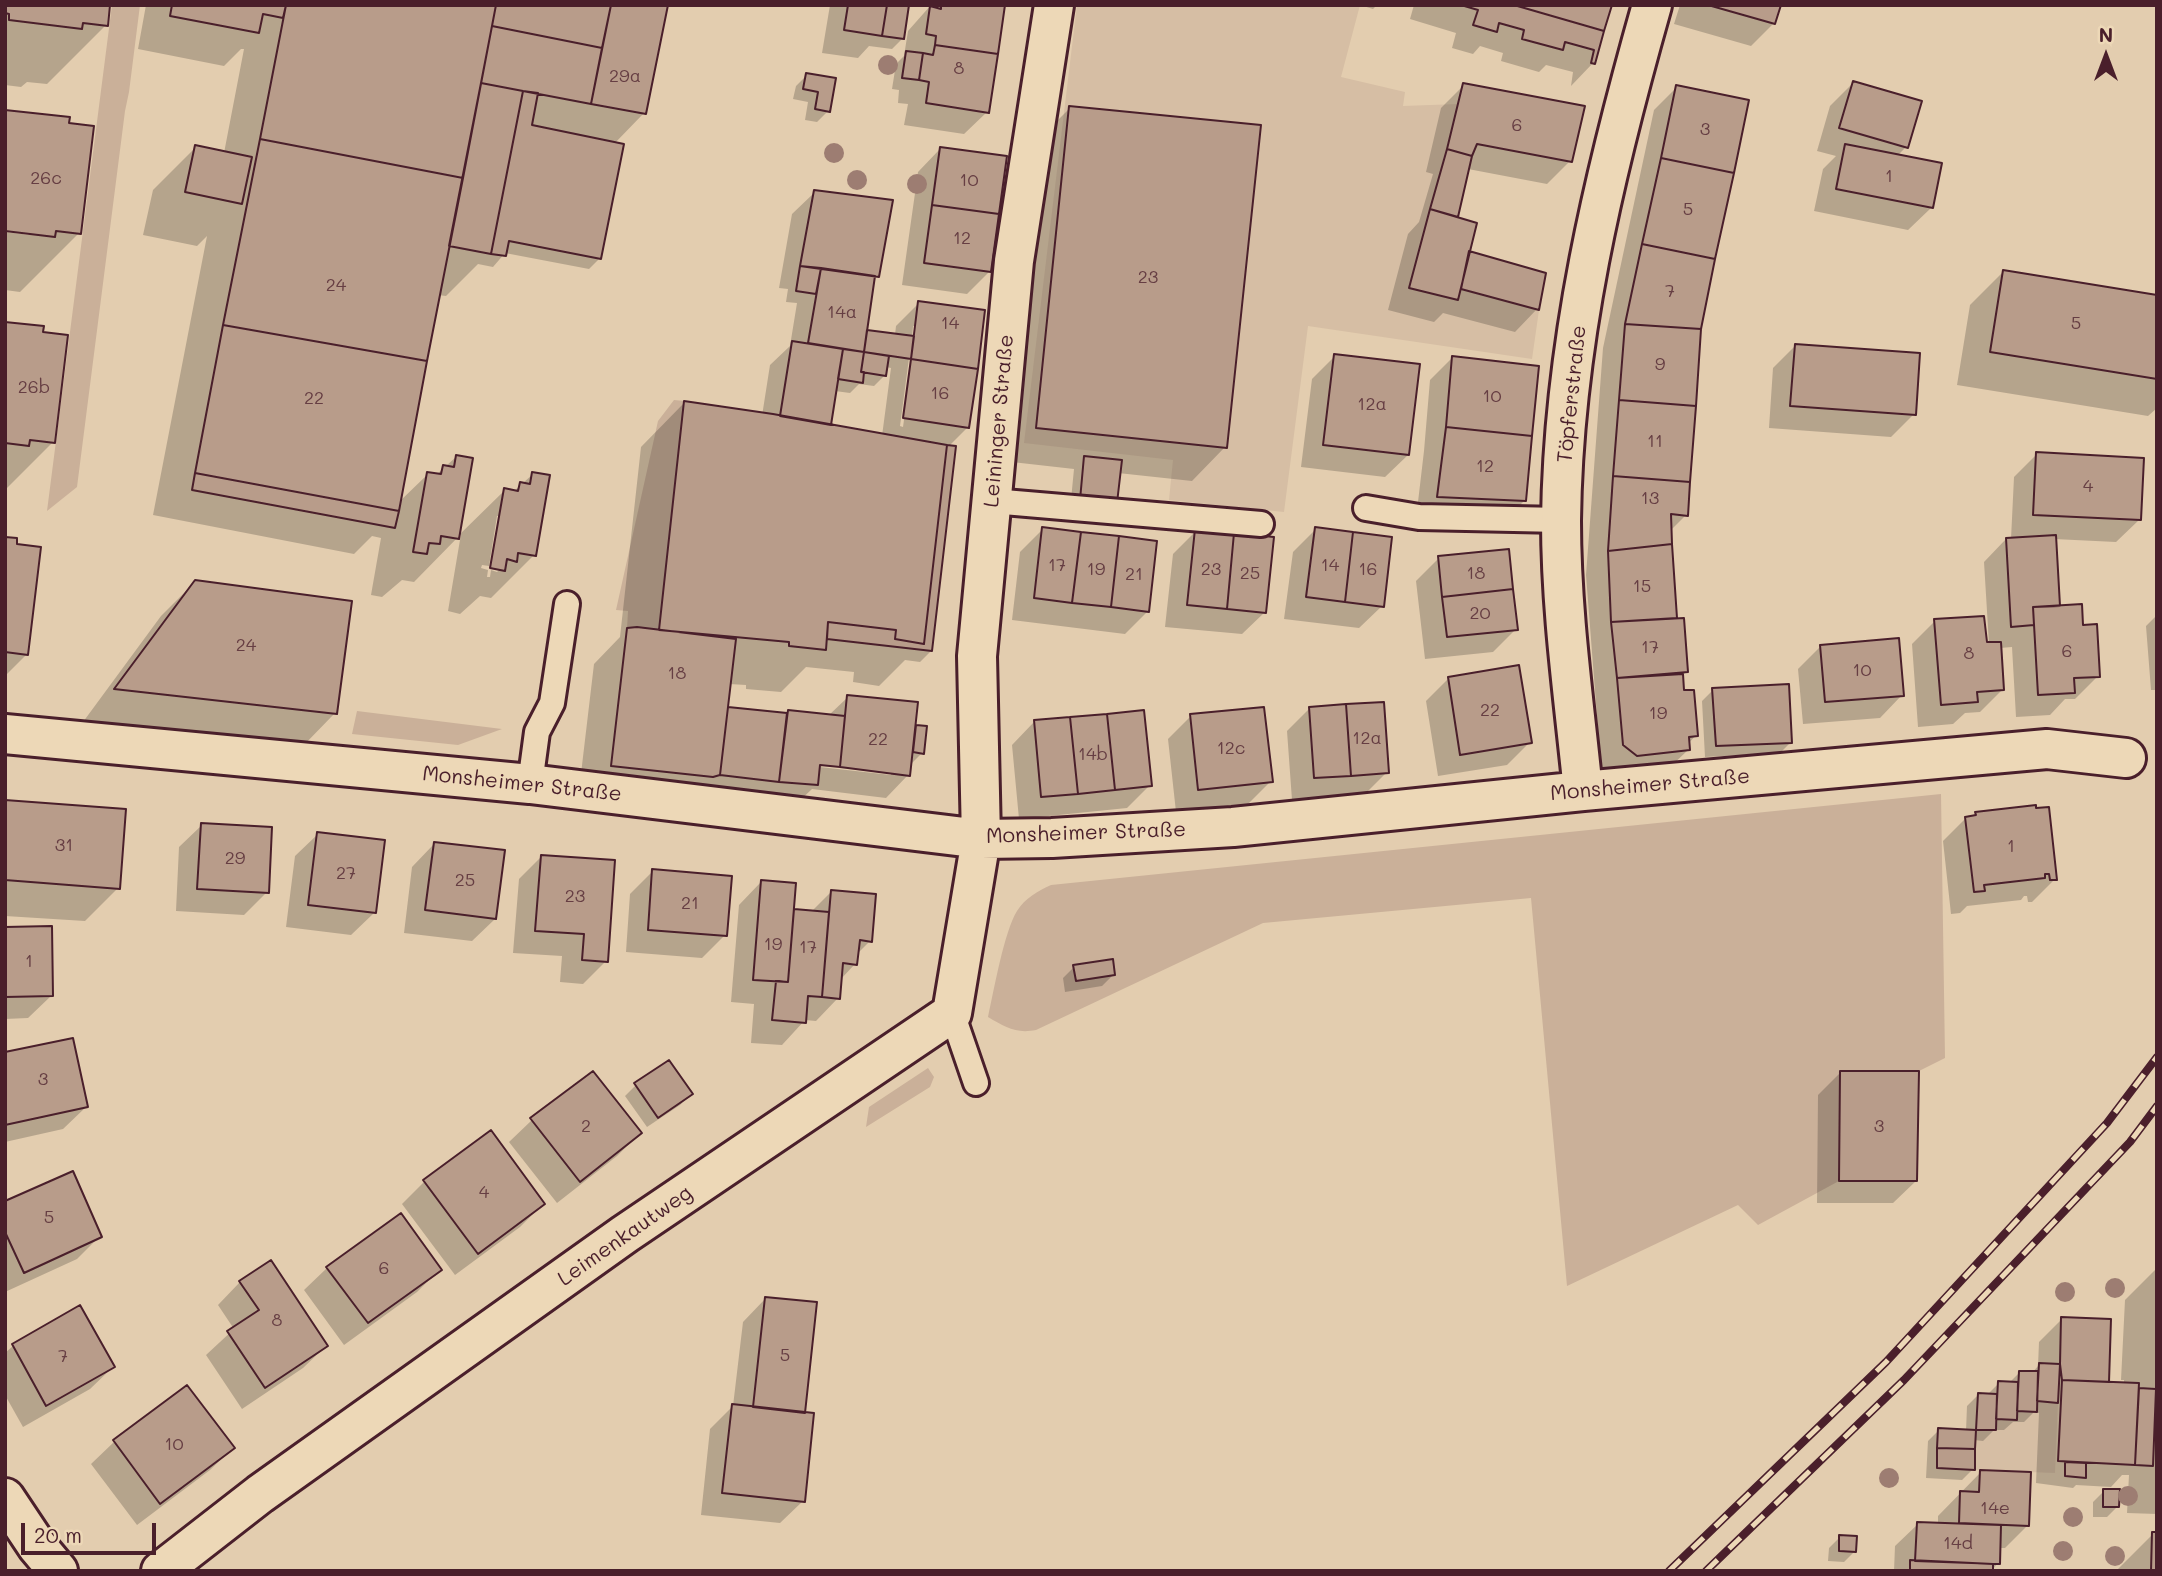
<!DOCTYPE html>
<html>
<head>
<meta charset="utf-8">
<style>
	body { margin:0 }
	#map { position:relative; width:2162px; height:1576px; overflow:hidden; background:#e3cdaf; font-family:Mali,sans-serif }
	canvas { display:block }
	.frame { position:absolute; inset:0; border:7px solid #4a1f2b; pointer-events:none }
	.north { position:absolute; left:2071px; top:21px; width:70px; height:70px; -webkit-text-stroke:5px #edd8b7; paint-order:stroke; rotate:0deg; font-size:19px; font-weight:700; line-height:28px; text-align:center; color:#4a1f2b }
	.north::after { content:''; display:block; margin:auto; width:24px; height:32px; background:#4a1f2b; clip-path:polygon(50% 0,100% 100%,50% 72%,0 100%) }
	.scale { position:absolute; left:21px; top:1523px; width:135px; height:32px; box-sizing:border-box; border:4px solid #4a1f2b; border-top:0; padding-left:9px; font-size:21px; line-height:24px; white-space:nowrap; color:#4a1f2b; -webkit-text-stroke:5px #edd8b7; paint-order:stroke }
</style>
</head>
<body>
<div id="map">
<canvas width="2162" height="1576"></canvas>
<div class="frame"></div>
<div class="north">N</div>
<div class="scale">20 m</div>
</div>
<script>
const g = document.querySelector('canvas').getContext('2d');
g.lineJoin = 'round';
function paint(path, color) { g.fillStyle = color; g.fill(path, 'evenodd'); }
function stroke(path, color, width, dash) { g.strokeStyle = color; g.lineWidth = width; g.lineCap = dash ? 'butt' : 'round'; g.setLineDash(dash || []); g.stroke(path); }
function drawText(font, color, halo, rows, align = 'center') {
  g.font = font + ' Mali,sans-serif'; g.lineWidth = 5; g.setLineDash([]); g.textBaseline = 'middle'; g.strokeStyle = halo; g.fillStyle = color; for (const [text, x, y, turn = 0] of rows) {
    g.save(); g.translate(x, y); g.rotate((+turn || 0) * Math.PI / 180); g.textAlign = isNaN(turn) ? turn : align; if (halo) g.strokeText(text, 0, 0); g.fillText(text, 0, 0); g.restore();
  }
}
const built = new Path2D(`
	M1077,5H1360L1341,77L1405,92L1403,106L1458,104L1409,288L1458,300L1461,289L1539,310L1532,359L1308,326L1284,512L1169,500L1173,460L1024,443Z
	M2037,1401L2058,1403L2055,1473L1975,1470L1976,1430H1996V1419L2016,1420L2017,1411L2037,1412Z`);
const green = new Path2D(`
	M112,5H140L129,92L125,111L77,487L47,511Z
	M674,400L684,401L659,630L627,628L628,611L616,610L658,421Z
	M357,711L502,729L458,745L352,734Z
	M1941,794L1945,1058L1919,1071H1841L1839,1181L1758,1225L1738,1205L1567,1286L1531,898L1263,923L1036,1030C1016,1034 1005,1027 988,1017C994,990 1004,932 1017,911C1025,898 1038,891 1051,885Z
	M928,1068L934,1077L930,1087L866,1127L869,1107Z`);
const shadow = new Path2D(`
	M5,5L106,25L47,84L27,82L21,87L5,85Z
	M146,5H666L644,113L614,144L600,258L589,269L505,253L493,267L478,264L446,296L438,295L398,503L428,474L436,475L456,457L457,537L505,490L513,492L533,474L534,555L491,598L480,596L460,614L448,611L461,534L414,582L402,580L382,597L371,595L381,538L372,536L354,554L153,515L207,236L197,246L143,235L153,190L196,147L224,153L244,49H241L224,66L138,49ZM497,516H501L500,569L497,572L491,570L490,577H487L488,570L481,568L482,565L489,566Z
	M830,5H908L903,38L892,49L869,46L858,58L822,53Z
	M931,5H1004L987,112L964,134L904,125L908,104L898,103L899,90L892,89L896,64L904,56L908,31Z
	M1360,5H1377L1373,9Z
	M1414,5H1610L1593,63L1571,86L1573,72L1546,65L1539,72L1501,61L1503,53L1480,46L1473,54L1452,48L1456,33L1410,19Z
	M1680,5H1779L1774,23L1751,46L1674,24Z
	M807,75L834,80L828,111L817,122L805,120L808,102L793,99L796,86Z
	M1853,83L1906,147L1897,156L1931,208L1908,230L1814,211L1823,169L1836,156L1817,151L1830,106Z
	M1464,85L1570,161L1547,184L1468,169L1455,218L1466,252L1537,309L1515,332L1443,313L1434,322L1388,310L1408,234L1419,222L1433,174L1426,172L1441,108Z
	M1677,87L1700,329L1686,515L1670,531L1676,620L1686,672L1681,677L1683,692L1696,735L1688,744V750L1665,772L1614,778L1601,768L1586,575L1603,348L1654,110Z
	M1070,108L1225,447L1192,481L1118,473L1070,510L1074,469L1003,461L1037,141Z
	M5,112L79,233L20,292L5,290V232L30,235Z
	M940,149L990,271L967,294L902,285L918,172Z
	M815,192L877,276L872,281L865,335H895L896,326L919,303L968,427L948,447L931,651L920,662L905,660L879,686L853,682L854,672L806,667L781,692L746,689V685L729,684L726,708L828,716L848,697L913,730L917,727L922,753L911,764L908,775L886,798L812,789L793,807L578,799L594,664L620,637L641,447L684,403L762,416L770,365L790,346L797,303L786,302L788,289L779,288L792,214ZM913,326H917L915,338H912ZM913,354L903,427L900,426L909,358ZM886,367L891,368L882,436L826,427L835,391L850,393L859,384L874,386L885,375ZM811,762L891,772V775L811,766Z
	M2003,272L2157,296V408L2148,416L1957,385L1970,305Z
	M5,323L53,442L5,490Z
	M1795,346L1914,414L1891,437L1769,428L1773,368Z
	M1335,356L1408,455L1385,477L1301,467L1312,379Z
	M1452,358L1525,500L1502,523L1416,519L1424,451L1430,380Z
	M2037,454L2139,520L2116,542L2054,539L2059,608L2081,627L2098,676L2075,699H2065L2050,715L2016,717L2012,647L2000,648L2002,690L1980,712L1965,713L1953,724L1918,727L1912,644L1935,621L1989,644L1984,562L2006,539H2011L2014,477Z
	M1043,529L1148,611L1125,634L1012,620L1020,552Z
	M1316,529L1382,606L1359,628L1284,619L1293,552Z
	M1196,531L1265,612L1242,634L1165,627L1173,554Z
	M5,539L27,654L5,676Z
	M1439,558L1516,629L1493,652L1425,659L1416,581Z
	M195,582L335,713L302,747L83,722L161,616Z
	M2157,615V690H2151L2146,626Z
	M1821,646L1902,695L1880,718L1803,724L1798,669Z
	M1449,678L1530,742L1507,765L1438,776L1426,701Z
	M1713,690L1791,742L1780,753L1705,757L1702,701Z
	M1309,709L1387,772L1364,795L1292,800L1287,731Z
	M1191,716L1271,781L1248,804L1176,812L1168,739Z
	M1034,722L1150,785L1127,808L1019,819L1012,745Z
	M5,802L118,888L85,921L5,916Z
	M2034,807L2055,879L2032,902H2028L2027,896H2024L2021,900L1967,906L1960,913L1951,914L1943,841L1966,818H1971L1976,813Z
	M202,825L267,892L244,915L176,911L179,847Z
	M318,834L374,913L351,935L286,927L295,856Z
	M434,844L495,919L472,941L404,933L412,867Z
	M541,857L606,961L583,984L560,982L562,956L513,953L519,879Z
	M653,871L725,935L702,958L626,952L630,894Z
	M761,882L792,910L811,912L831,892L870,941L856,955L855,964L840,980L838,998L816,1021L805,1020L782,1045L751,1043L754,1004L731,1002L739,905Z
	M5,928L51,996L28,1018L5,1019Z
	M1074,967L1113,975L1102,986L1065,992L1063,978Z
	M5,1053L86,1107L63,1129L5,1142Z
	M1841,1072L1916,1181L1893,1203H1817L1818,1095Z
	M636,1085L691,1094L680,1105L647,1127L625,1096Z
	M532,1120L640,1133L617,1156L557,1203L509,1142Z
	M425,1181L543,1204L520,1227L455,1275L402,1204Z
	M5,1203L100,1236L77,1259L5,1292Z
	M327,1268L440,1269L417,1292L344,1345L304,1290Z
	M2157,1268V1514L2127,1513L2129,1475H2122L2111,1487L2076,1485L2073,1488L2036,1483L2039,1413L2034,1412L2024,1422H2013L2004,1430H1994L1983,1441L1974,1440L1973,1469L1962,1480L1926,1478L1928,1441L1939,1430L1966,1431L1967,1406L1978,1395L1988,1394L1999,1383H2009L2020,1372L2032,1373L2038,1366L2039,1342L2062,1319L2107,1383L2124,1384V1380H2121L2125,1300Z
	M240,1282L326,1346L303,1368L242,1409L206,1355L234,1329L218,1305Z
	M765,1299L803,1414V1501L780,1523L701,1515L710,1429L733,1406L743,1322Z
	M80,1308L113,1367L90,1389L23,1427L5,1395V1353L13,1346Z
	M187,1387L233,1448L210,1470L137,1525L91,1464L114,1442Z
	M1981,1472L2027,1526L2005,1548H1999L1998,1563L1991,1571H1894L1895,1546L1918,1524H1938V1516Z
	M2104,1491L2118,1506L2107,1517H2093V1502Z
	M2153,1534L2157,1571H2116Z
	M1840,1537L1855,1551L1844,1562L1828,1561L1829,1548Z`);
const building = new Path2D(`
	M5,5H110L108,26L83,23L82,29L9,20V14L5,13Z
	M172,5H286L283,18L263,14L259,33L170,16Z
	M286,5H496L463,178L260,139Z
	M496,5H611L602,48L492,26Z
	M611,5H668L646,114L591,104Z
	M848,5H887L882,36L844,30Z
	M887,5H909L904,39L882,36Z
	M941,5H1005L998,54L935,45L936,36L926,34L930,6L941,9Z
	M1461,5H1514L1604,31L1595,64L1591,63L1594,50L1565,42L1563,50L1522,39L1524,30L1499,23L1497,32L1473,25L1478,10Z
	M1514,5H1612L1604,31Z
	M1708,5H1781L1775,24Z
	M492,26L602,48L591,104L481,83Z
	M935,45L998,54L989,113L926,103L929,82L919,80L923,53L933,55Z
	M906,51L923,53L919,80L902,78Z
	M806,73L836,78L830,112L815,109L818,92L803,89Z
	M1853,81L1922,101L1908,148L1839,128Z
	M481,83L523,91L491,254L449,246Z
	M1463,83L1585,106L1572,162L1477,144L1472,156L1447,149Z
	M1676,85L1749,100L1734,173L1661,158Z
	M523,91L538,93L532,125L624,144L601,259L509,241L506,256L491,254Z
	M1069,106L1261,125L1227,448L1036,428Z
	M5,110L70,117L69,123L94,126L81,234L56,231L55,237L5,231Z
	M260,139L463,178L427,361L223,325Z
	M1845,144L1942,163L1933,208L1836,189Z
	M195,145L252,157L242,204L185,192Z
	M940,147L1007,156L999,214L932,205Z
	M1447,149L1472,156L1458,217L1430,209Z
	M1661,158L1734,173L1715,259L1642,244Z
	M814,190L893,200L879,277L800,266Z
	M932,205L999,214L991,272L924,263Z
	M1430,209L1477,223L1458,300L1409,288Z
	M1642,244L1715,259L1701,329L1625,324Z
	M1469,251L1546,273L1539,310L1461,289Z
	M800,266L821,268L816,294L796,291Z
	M821,268L875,276L864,352L808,343Z
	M2003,270L2157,295V379L1990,352Z
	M918,301L985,310L978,369L911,359Z
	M5,322L44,326L43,332L68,335L55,443L30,440L29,446L5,443Z
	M1625,324L1701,329L1696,406L1619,400Z
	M223,325L427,361L399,511L195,473Z
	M867,330L914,336L911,359L864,352Z
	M792,341L843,349L831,425L780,416Z
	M1795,344L1920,353L1916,415L1790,406Z
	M843,349L864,352L861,372H864L863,383L838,379Z
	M864,352L889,356L886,376L861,372Z
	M1334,354L1420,364L1409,455L1323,445Z
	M1452,356L1539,366L1532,436L1446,427Z
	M911,359L978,369L969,428L903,418Z
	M1619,400L1696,406L1690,482L1613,476Z
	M684,401L773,414L947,445L924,644L895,639L896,630L828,622L826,650L789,646V642L659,630Z
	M1446,427L1532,436L1526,501L1437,497Z
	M947,445L956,446L932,651L827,639L828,622L896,630L895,639L924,644Z
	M2036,452L2144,458L2141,520L2033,515Z
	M456,455L473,458L459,539L441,536L440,544L429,543L427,554L413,552L427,472L441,474L443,465L454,467Z
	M1084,456L1122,460L1117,503L1080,500Z
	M532,472L550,475L536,556L518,553L517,562L507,559L505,571L490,568L504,488L518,491L520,482L530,484Z
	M195,473L399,511L395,528L192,490Z
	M1613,476L1690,482L1688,516L1671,514L1672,544L1608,551Z
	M1042,527L1081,532L1072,603L1034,598Z
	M1315,527L1353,532L1345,602L1306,597Z
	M1195,529L1234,533L1227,609L1187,605Z
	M1081,532L1119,536L1111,607L1072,603Z
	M1353,532L1392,537L1384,607L1345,602Z
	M1234,533L1274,537L1266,613L1227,609Z
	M2056,535L2060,606L2033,607L2034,625L2011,627L2006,538Z
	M1119,536L1157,541L1149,612L1111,607Z
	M5,537L17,538V544L41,547L28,655L5,652Z
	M1672,544L1677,618L1611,622L1608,551Z
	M1509,549L1513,589L1442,597L1438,556Z
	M195,580L352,601L337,714L114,689Z
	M1513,589L1518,630L1447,637L1442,597Z
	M2082,604L2083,625L2097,624L2100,677L2074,678L2075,693L2038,695L2033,607Z
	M1984,616L1987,642H2001L2004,690L1977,692L1978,702L1941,705L1934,619Z
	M1684,618L1688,672L1617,678L1611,622Z
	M637,627L736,639L720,775L713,777L611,766L627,628Z
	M1899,638L1904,696L1825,702L1820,645Z
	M1519,665L1532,743L1460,755L1448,677Z
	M1683,674L1684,690H1694L1698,736L1689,737L1690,750L1637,756L1623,745L1617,678Z
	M1789,684L1792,743L1716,746L1712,688Z
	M847,695L918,702L910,776L840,767Z
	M1384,702L1389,773L1351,776L1346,704Z
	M1346,704L1351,776L1314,778L1309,707Z
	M728,707L787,713L779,782L720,775Z
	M1264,707L1273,782L1198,790L1190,714Z
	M788,710L845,716L840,767L820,765L818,785L779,782Z
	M1144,710L1152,786L1115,790L1107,714Z
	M1107,714L1115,790L1078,794L1070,717Z
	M1070,717L1078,794L1041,797L1034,720Z
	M916,725L927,726L924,754L913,752Z
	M5,800L126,809L120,889L5,880Z
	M2036,805V808L2049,807L2057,880H2050L2049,874H2045V878L1984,885L1985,891L1974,892L1965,817L1976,815L1975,812Z
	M201,823L272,827L269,893L197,889Z
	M317,832L385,840L376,913L308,905Z
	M434,842L505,850L496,919L425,910Z
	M541,855L615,860L608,962L582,960L584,934L535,931Z
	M652,869L732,876L727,936L648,930Z
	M761,880L796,883L788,982L753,980Z
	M831,890L876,894L872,942L860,940L857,965L843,963L840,999L822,997Z
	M794,909L829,912L822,997L808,996L806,1023L772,1020L776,981L788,982Z
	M52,926L53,996L5,997V927Z
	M1113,959L1115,975L1076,981L1073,965Z
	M73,1038L88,1107L5,1125V1052Z
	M669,1060L693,1094L658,1118L634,1083Z
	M593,1071L642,1133L580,1182L530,1118Z
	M1840,1071H1919L1917,1181H1839Z
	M491,1130L545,1204L478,1254L423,1180Z
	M73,1171L102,1237L24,1273L5,1232V1201Z
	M401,1213L442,1270L368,1323L326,1267Z
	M271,1260L328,1346L265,1388L227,1331L259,1310L239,1281Z
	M765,1297L817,1302L805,1413L753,1407Z
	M80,1305L115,1367L46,1406L12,1344Z
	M2061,1317L2111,1319L2109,1382L2062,1380L2060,1364Z
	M2039,1363L2060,1364L2058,1403L2037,1401Z
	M2019,1371H2038L2037,1412L2017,1411Z
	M2062,1380L2139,1383L2135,1465L2058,1461Z
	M1998,1381L2018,1382L2017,1420L1996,1419Z
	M187,1385L235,1448L160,1504L113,1440Z
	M2139,1388L2156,1389L2153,1466L2135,1465Z
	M1978,1393L1997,1394L1996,1430H1976Z
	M732,1404L814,1413L805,1502L722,1493Z
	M1938,1428L1976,1430L1975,1449L1937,1448Z
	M1937,1448L1975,1449V1470L1937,1468Z
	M2065,1462L2086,1463V1478L2065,1476Z
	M1980,1470L2031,1472L2029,1526L1959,1523L1960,1491L1979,1492Z
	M2103,1489H2120L2119,1507H2103Z
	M1917,1522L2001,1525L2000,1564L1915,1561Z
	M2152,1532H2157V1571H2151Z
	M1839,1535L1857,1536L1856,1552L1839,1551Z
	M1910,1560L1993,1564V1571H1910Z`);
const lane = new Path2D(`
	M992,501L1261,524
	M1366,508L1419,517L1561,520
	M530,784L537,732L552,703L567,604
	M952,1013L976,1083`);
const street = new Path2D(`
	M5,734L530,784L981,839L1052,838L1233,827L1583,791L2047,749L2126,758
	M1583,791C1574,701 1561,611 1561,521C1563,345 1604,174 1652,5
	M5,1498L37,1546L58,1571
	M161,1571L260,1494L625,1234L952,1013L981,839L977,656L1014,261L1054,5`);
const rail = new Path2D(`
	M1669,1571L1886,1362L2107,1123L2157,1057
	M1706,1571L1904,1380L2130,1142L2157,1106`);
const trees = [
	[888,65],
	[834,153],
	[857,180],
	[917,184],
	[2115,1288],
	[2065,1292],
	[1889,1478],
	[2128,1496],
	[2073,1517],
	[2063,1551],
	[2115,1556]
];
const numberNames = [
	["8",959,68],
	["29a",625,76],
	["6",1517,125],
	["3",1705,129],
	["1",1889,176],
	["26c",46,178],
	["10",969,180],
	["5",1688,209],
	["12",962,238],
	["23",1148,277],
	["24",336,285],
	["7",1670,291],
	["14a",842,312],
	["14",950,323],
	["5",2076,323],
	["9",1660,364],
	["26b",34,387],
	["16",940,393],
	["10",1492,396],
	["22",314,398],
	["12a",1372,404],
	["11",1655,441],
	["12",1485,466],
	["4",2088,486],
	["13",1650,498],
	["17",1057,565],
	["14",1330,565],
	["19",1096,569],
	["23",1211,569],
	["16",1368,569],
	["25",1250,573],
	["18",1476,573],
	["21",1134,574],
	["15",1642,586],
	["20",1480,613],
	["24",246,645],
	["17",1650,647],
	["6",2067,651],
	["8",1969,653],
	["10",1862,670],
	["18",677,673],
	["22",1490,710],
	["19",1658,713],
	["12a",1367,738],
	["22",878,739],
	["12c",1231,748],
	["14b",1093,754],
	["31",64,845],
	["1",2011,846],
	["29",235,858],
	["27",346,873],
	["25",465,880],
	["23",575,896],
	["21",690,903],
	["19",773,944],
	["17",808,947],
	["1",29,961],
	["3",43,1079],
	["2",586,1126],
	["3",1879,1126],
	["4",484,1192],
	["5",49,1217],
	["6",384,1268],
	["8",277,1320],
	["5",785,1355],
	["7",63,1356],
	["10",174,1444],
	["14e",1995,1508],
	["14d",1958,1543]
];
const streetNames = [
	["Töpferstraße",1572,394,-84],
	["Leininger Straße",999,421,-85],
	["Monsheimer Straße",522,784,6],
	["Monsheimer Straße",1650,785,-5],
	["Monsheimer Straße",1086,833,-2],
	["Leimenkautweg",625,1236,-35]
];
paint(built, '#d6bea4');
paint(green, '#cab099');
paint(shadow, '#0003');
paint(building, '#b89c8a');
stroke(building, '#4a1f2b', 2);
stroke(lane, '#4a1f2b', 30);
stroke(street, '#4a1f2b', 44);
stroke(lane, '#edd8b7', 24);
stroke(street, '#edd8b7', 38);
stroke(rail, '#4a1f2b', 8);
stroke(rail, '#edd8b7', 5, [16]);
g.fillStyle = '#9d7d72';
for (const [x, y] of trees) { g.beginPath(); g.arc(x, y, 10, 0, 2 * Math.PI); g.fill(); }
drawText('18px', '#663e43', null, numberNames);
drawText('21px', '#4a1f2b', '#edd8b7', streetNames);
</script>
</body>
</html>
